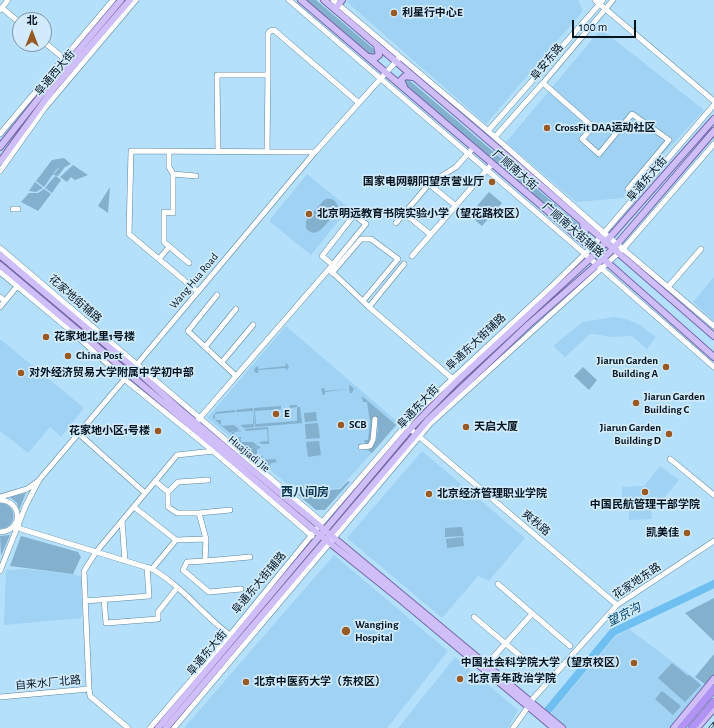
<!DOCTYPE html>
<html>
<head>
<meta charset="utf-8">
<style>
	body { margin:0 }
	#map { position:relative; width:714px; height:728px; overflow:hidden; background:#b4e0fc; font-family:"Alegreya Sans","Noto Sans SC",sans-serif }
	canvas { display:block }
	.north { position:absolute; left:12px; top:12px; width:40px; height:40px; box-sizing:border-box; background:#d1eafc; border:1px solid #7f95a4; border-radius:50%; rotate:0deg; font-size:11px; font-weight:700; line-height:16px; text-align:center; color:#05151f }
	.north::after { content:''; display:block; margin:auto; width:14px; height:18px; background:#995923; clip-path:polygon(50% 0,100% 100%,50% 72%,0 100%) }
	.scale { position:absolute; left:572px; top:20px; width:64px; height:18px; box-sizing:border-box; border:2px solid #05151f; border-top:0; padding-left:5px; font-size:12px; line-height:14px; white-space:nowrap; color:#05151f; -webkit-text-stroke:3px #d1eafc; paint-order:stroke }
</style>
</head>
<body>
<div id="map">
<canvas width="714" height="728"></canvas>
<div class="north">北</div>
<div class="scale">100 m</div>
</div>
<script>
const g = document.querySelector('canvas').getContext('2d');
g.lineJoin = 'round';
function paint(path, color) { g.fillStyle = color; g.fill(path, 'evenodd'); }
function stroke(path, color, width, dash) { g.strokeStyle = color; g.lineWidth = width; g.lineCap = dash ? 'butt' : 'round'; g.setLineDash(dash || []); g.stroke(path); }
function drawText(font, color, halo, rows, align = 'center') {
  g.font = font + ' "Alegreya Sans","Noto Sans SC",sans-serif'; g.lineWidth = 3.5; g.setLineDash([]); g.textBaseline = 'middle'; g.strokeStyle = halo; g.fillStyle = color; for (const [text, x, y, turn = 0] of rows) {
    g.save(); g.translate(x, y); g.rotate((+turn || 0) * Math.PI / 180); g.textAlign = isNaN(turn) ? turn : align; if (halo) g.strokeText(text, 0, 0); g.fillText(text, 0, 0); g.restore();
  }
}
const built = new Path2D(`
	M349,0H578L583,11L486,124L347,2Z
	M601,29L704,110L623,198L576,202L506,142Z
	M307,174L349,208L311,255L269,221Z
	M714,277V321L693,302Z
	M614,317L626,319L640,325L656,337L647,349L632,336L610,337L601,335L590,334L565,357L553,346L582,322Z
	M286,326L399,423L340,488L297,492L207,418Z
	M0,339L84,408L61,437L50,427L28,453L0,431Z
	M422,451L525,538L489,581L478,576L442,618L347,538Z
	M660,466L679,480L658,505L651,506L652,519L629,520L628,499L622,497V487L644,486Z
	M334,555L448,651L387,728H184Z
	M25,569L73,574L81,577L82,618L4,625L6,570Z
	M629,629L709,689L676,728H567L551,714L615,637Z
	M455,657L518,710L508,728H398Z`);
const green = new Path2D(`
	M306,0H316L376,51L377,54L372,56Z
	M406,79H408L583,228L582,233L579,234L404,84V81Z
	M64,158L71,164L65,167L58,176L53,175L60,167L56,170L44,187L36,181L52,160Z
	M73,165L88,175L75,180L71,177L67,182L60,177Z
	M56,176L61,180L52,193L45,188L54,177Z
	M35,182L43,188L36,192L29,191Z
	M110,187L108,213L98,206Z
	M44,189L51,194L38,211L21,202L29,193H38Z
	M489,192L502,203L482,226L469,215Z
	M326,199C333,198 336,201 338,207C337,214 331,218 327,223C321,230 314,238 306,228V222L307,219L324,200Z
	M285,363L287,364L289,367L286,371V368L258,370V373H256L254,371L255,368L258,366V369L286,366Z
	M583,367L597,380L589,390L574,376Z
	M349,385H350L354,389L352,393H350L349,389L325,392V395H323L321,389L324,388L325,391L349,389Z
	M362,396L396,425L372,453L368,450C379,443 378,430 378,418H372L370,442L366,444L364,440H368L370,422L367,402H363Z
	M290,405H297V407H300L302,423L255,427L254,408L281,406V409L255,411L256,424L297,421V407L290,408Z
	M253,408L254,427L244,428L240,425L253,424V411L236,412V410Z
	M235,410V412L215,414V420H221V426L234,425L239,429L237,430L242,431L234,432L235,437H241V439H239L241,440V442H253L258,446L252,448L250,450L231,434L234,430L230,433L213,418V416L216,412Z
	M316,412L317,421L305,422L304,413Z
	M318,423L320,438L306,439L305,424Z
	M268,427L269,444H262L259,442L268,441L267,429L247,431L244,429Z
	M319,441L321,455L308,457L306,442Z
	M259,446L261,448L257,449V456H263V457L260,458H263V460L275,459L277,462L271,463L269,466L250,451L253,448Z
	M348,481L350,482L325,510H316L298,495L299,493L340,489Z
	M26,493L19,510L17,503L10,497Z
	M0,503C18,504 18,528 0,529Z
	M462,527L464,536L445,537V528Z
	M10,535L1,556L0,536Z
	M21,536L78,552L81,557L73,574L10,566Z
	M463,537L464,546L447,548L446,539Z
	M714,598V641L685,613Z
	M714,654V683L710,688L695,677Z
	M672,663L688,676L689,675L701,685L685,702L658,678Z
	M662,691L681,706L673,715L655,699Z`);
const river = new Path2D(`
	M549,709L613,632L714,584`);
const minor = new Path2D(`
	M289,0L585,254L714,367
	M333,0L488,131L604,233L714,326
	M595,0L714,101
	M2,8L20,23
	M0,10L8,0
	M44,42L67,61
	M268,75V34L270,31L274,30L359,103
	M543,83L593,127L582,139L599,154L632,114L669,140L628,189L636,195
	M488,131L603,0
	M0,134L113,0
	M495,137L543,83L613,0
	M218,151L217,75H268L267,151
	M169,152V167L173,174V213L164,212V242L189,263
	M0,171L44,109L136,0
	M173,174L196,176
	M429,184L456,206
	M13,209H18
	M404,213L430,234
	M396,223L429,184L456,167L473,148
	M0,248L322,522
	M412,256L492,164
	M159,259L169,247
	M329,269L369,307L454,380
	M0,272L70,330L124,379L213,451L312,536
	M332,273L361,239H371L398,259L363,301
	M668,287L701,249
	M198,292L129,234L131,151L315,152
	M217,295L188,331L236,376
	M0,297L5,301
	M0,307L19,284
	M369,307L404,264
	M205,347L236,309
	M222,362L253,325
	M198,420L329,269L366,224L354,215L322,256L333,265
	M408,427L617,605
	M78,433L145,493
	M361,447L370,446L373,440L375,419
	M670,459L714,495
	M155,481L168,492V507L177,513H199L206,539L205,561L250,557
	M168,492L178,482L208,480
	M0,497L27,489L37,482
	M0,500C23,501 23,531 0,532
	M134,507L176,540L206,539
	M199,513L230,510
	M122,521L125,561
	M16,524L21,529L152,569C182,586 204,616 231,636
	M205,561L187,562L183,570L209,592L241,589
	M152,569L176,540
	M0,571L26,505L39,480L134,368L315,152L400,57
	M498,584L570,646
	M104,599L106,623L158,619V612L177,588
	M85,601L149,596L147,567
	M474,617L531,665
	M487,664L532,614
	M89,689L84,571L96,552L177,455L214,451
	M0,697L89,689L90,696L128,728
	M531,701L617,605L714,541
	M150,728L230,635L319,526L419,410L553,285L591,248L714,105
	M174,728L430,424L623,249L714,144
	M513,728L528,707`);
const major = new Path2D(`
	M301,0L591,248L714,357
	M324,0L516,164L714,336
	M335,9L342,0
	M369,57L375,58L379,55L377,46
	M404,87L401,80L405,76L413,77
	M0,147L50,84L121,0
	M0,162L54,88L130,0
	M575,235L582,236L585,232L583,224
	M0,255L134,368L178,408L562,728
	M0,265L320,535L401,600L554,728
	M158,728L410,429L457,381L596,253L714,119
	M166,728L428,420L528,325L592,269L613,249L714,131
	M674,728L714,679
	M697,728L714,708`);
const highway = new Path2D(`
	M681,728L714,689
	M692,728L714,702`);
const rail = new Path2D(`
	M710,728L714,723`);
const markers = [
	[394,13,4,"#995923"],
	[547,128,4,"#995923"],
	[492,182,4,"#995923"],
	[309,214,4,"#995923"],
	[46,337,4,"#995923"],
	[68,356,4,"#995923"],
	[666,367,4,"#995923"],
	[21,373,4,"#995923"],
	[636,403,4,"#995923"],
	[276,414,4,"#995923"],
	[341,425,4,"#995923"],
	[466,427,4,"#995923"],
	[158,431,4,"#995923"],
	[669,434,4,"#995923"],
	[645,492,4,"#995923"],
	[429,494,4,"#995923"],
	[687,533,4,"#995923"],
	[346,631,5,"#995923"],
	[634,663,4,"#995923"],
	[460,679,4,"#995923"],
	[246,682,4,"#995923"]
];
const poiNames = [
	["利星行中心E",402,13],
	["CrossFit DAA运动社区",555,128],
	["国家电网朝阳望京营业厅",484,182,"right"],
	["北京明远教育书院实验小学（望花路校区）",317,214],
	["花家地北里1号楼",54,337],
	["China Post",76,356],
	["Jiarun Garden",658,361,"right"],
	["Building A",658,374,"right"],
	["对外经济贸易大学附属中学初中部",29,373],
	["Jiarun Garden",644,397],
	["Building C",644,410],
	["E",284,414],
	["SCB",349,425],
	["天启大厦",474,427],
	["Jiarun Garden",661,428,"right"],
	["Building D",661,441,"right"],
	["花家地小区1号楼",150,431,"right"],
	["北京经济管理职业学院",437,494],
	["中国民航管理干部学院",645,505,"center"],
	["凯美佳",679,533,"right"],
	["Wangjing",355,625],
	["Hospital",355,638],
	["中国社会科学院大学（望京校区）",626,663,"right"],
	["北京青年政治学院",468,679],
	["北京中医药大学（东校区）",254,682]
];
const streetNames = [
	["阜安东路",547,62,-50],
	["阜通西大街",55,73,-50],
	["广顺南大街",515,170,41],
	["阜通东大街",647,179,-49],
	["广顺南大街辅路",573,230,41],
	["Wang Hua Road",194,281,-50],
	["花家地街辅路",75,299,41],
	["阜通东大街辅路",476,342,-43],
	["阜通东大街",418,407,-47],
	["Huajiadi Jie",249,454,40],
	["爽秋路",536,523,40],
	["花家地东路",637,581,-34],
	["阜通东大街辅路",259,583,-50],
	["阜通东大街",207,653,-50],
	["自来水厂北路",48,683,-5]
];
const neighbourhoodNames = [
	["西八间房",305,492]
];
const waterNames = [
	["望京沟",624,615,-28]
];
paint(built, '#a0d2f3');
paint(green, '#83b0cd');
stroke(river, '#6fc0f1', 8);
stroke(minor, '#5d86a0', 6);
stroke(major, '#7567a9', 8);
stroke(highway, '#7567a9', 8);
stroke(minor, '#fff', 5);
stroke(major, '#d0bef8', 6);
stroke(highway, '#b193f3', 7);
stroke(rail, '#314856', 3);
stroke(rail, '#d1eafc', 1.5, [4.5]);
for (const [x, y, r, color] of markers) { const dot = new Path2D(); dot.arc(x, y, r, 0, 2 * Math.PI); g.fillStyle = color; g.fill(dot); stroke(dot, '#d1eafc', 1.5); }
drawText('bold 11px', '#05151f', '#d1eafc', poiNames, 'left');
drawText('11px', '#05151f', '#d1eafc', streetNames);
drawText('bold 12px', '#0a344b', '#d1eafc', neighbourhoodNames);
drawText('italic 12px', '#004565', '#d1eafc', waterNames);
</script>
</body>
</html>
